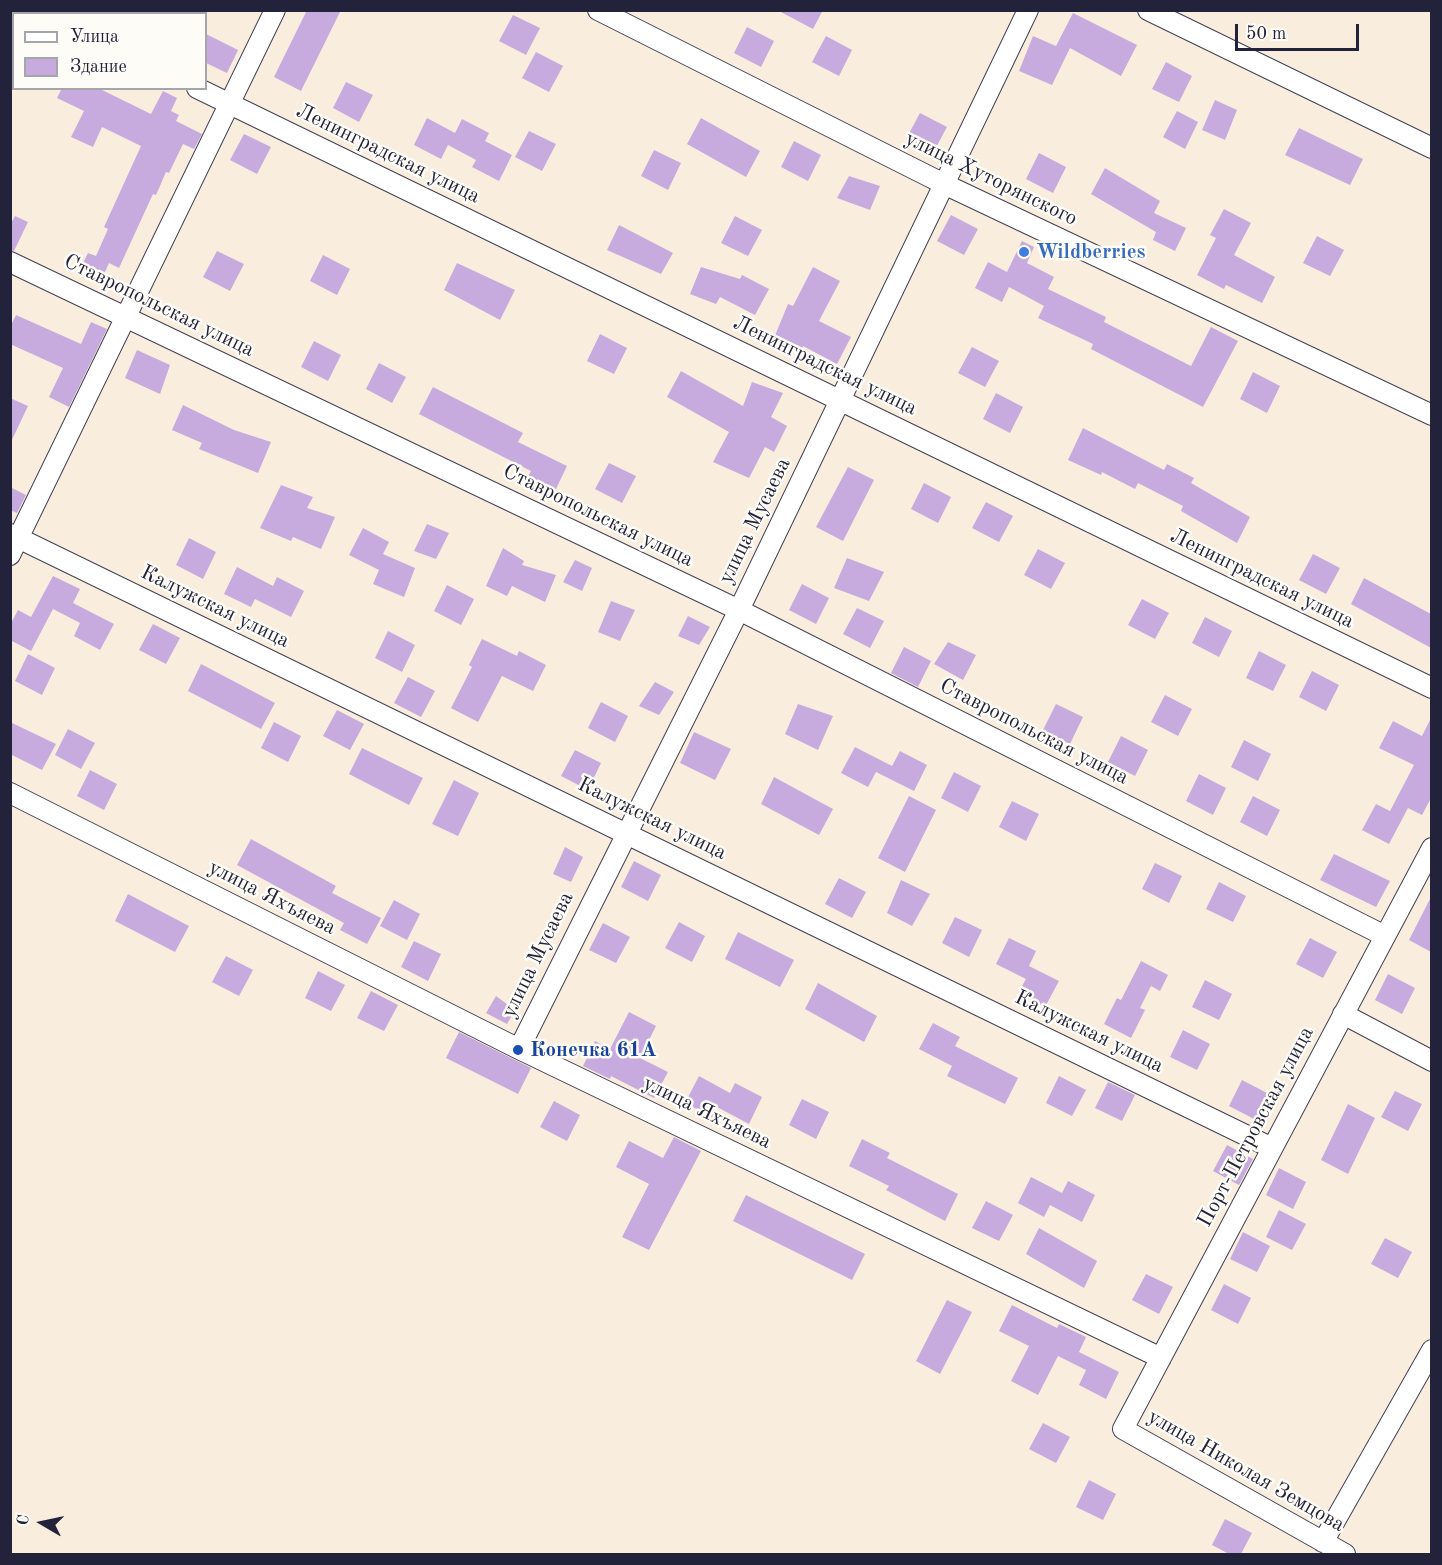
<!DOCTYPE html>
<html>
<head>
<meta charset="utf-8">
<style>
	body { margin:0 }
	#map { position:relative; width:1442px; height:1565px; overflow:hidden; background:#f9edde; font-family:"Old Standard TT",serif }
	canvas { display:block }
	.frame { position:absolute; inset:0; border:12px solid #22223b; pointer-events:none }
	.legend { position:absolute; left:12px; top:12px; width:195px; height:78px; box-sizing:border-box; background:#fdfcf7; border:2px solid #a5a5ac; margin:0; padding:8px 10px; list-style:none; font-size:18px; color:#22223b }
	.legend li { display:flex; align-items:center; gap:12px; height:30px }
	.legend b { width:30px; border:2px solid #a5a5ac }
	.north { position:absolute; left:12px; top:1493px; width:60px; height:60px; -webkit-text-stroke:4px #fdfcf7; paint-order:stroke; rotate:279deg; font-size:16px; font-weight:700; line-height:24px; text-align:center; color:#22223b }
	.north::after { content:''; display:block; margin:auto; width:21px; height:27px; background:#22223b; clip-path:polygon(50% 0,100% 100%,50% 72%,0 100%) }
	.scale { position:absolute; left:1235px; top:24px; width:124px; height:27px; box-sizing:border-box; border:3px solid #22223b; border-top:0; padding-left:8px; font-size:18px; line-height:21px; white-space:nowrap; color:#22223b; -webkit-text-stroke:4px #fdfcf7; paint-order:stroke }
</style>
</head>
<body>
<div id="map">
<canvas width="1442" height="1565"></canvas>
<div class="frame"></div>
<ul class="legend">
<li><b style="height:8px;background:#fff"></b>Улица</li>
<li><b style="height:16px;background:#c8abde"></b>Здание</li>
</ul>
<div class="north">С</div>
<div class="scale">50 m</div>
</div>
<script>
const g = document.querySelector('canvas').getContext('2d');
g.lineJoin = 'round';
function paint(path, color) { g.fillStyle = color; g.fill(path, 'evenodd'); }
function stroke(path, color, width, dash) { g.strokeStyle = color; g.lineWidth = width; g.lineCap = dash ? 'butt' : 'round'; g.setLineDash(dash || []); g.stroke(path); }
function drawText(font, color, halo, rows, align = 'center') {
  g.font = font + ' "Old Standard TT",serif'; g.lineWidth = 5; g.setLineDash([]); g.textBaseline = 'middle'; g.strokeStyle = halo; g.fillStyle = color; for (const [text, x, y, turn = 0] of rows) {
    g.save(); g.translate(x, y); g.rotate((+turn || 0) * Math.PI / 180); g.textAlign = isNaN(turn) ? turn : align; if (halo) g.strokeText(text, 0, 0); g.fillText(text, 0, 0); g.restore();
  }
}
const building = new Path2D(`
	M307,10H341L301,91L274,77Z
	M777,10H823L813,29Z
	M1073,13L1137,45L1121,76L1070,48L1052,85L1019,71L1033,36L1056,46Z
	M513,15L540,28L526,55L499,41Z
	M747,27L774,41L761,67L734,53Z
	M206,34L238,50L227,73L206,63Z
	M826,36L852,50L839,76L812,62Z
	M536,52L563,66L549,92L522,78Z
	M1166,62L1192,76L1179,102L1152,89Z
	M346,82L373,95L359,122L333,108Z
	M62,88H98L151,114L163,91L177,98L171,111L179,115L176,121L202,134L194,149L183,144L169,173L166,172L156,195L153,194L119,268L109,263L100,283L78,273L88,253L96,256L108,229L104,227L141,146L102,127L93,147L71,137L84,111L57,98Z
	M1215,100L1237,110L1225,140L1202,130Z
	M1177,111L1198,122L1185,149L1163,137Z
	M920,113L947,127L933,153L906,139Z
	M427,118L455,133L462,119L489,133L485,141L512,155L499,181L472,167L476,160L448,145L441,159L414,145Z
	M701,118L760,151L746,177L687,144Z
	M1299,128L1363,159L1350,185L1285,155Z
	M529,131L556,144L542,171L515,157Z
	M244,134L271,147L257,174L230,160Z
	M794,141L821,155L808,181L781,167Z
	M654,150L681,163L668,190L641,176Z
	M1039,153L1066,167L1053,193L1026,179Z
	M1105,168L1160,201L1154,213L1186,228L1175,251L1153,240L1156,232L1091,194Z
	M849,176L880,186L870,210L837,198Z
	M1224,209L1251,223L1234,255L1275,277L1262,303L1226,285L1224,289L1197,275L1216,238L1210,235Z
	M951,215L978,229L964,255L937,241Z
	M15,216L28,222L14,251L10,250V225Z
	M735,216L762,230L748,256L721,243Z
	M619,225L673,253L661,274L607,250Z
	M1317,236L1344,250L1330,276L1303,263Z
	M1022,241L1034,247L1027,263L1054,277L1048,289L1106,317L1104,322L1191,366L1211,327L1238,341L1203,407L1091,349L1093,344L1038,318L1044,306L1009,287L1002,302L975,288L988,262L1007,272Z
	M217,251L244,264L230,291L203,277Z
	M323,255L350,269L337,295L310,281Z
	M457,263L515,290L500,320L444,290Z
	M701,267L740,279L742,275L769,289L755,315L720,297L716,304L690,294Z
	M813,267L840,281L819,321L851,337L837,364L803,346L802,349L774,338L788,304L793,306Z
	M16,315L81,344L91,322L107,329L69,407L49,397L63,368L10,344V327Z
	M600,334L627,348L614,374L587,361Z
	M314,341L341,355L328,381L301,367Z
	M972,347L999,361L985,387L958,373Z
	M137,350L170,365L160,394L125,378Z
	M379,363L406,377L392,403L366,389Z
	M681,371L743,406L752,382L783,393L771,417L787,426L774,452L765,447L749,478L713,462L729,432L667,397Z
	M1253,372L1280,386L1267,413L1240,399Z
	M433,387L523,433L518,442L567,466L554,493L527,479L531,471L419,414Z
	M996,393L1023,407L1010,433L983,419Z
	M10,398L28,406L10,444Z
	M183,405L234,430L271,442L258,473L199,449L202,443L172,430Z
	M1083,428L1164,470L1167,464L1194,478L1191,483L1250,517L1237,543L1181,511L1183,506L1138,483L1135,489L1102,472L1101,475L1068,460Z
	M609,463L636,476L622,503L595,489Z
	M848,467L874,480L843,541L816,527Z
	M924,483L951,497L938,523L911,509Z
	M281,485L313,497L307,508L335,517L321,549L293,537L291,541L260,528Z
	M10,487L26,495L17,513L10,510Z
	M986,502L1013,516L999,542L972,528Z
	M427,524L449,533L436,559L414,551Z
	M363,528L389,542L383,554L415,568L404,597L373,584L379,570L349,555Z
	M189,538L216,552L203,579L176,565Z
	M503,548L524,561L522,565L556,575L545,602L512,586L507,596L486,586Z
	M1038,549L1065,563L1051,589L1024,575Z
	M1313,554L1340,568L1326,594L1299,580Z
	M847,558L884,572L869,601L834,588Z
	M575,560L592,568L582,591L563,582Z
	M237,567L273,586L277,577L304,591L291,617L255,599L251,607L224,594Z
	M53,576L80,589L73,603L114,624L100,650L74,636L80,623L53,609L31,651L10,640V625L18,610L31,617Z
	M1364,578L1431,614V648L1351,604Z
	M802,584L829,598L816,624L789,610Z
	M447,585L474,599L461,625L434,611Z
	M1142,599L1169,613L1155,639L1128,625Z
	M611,601L635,610L620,641L598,632Z
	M857,608L884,621L870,648L843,634Z
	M688,616L710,627L699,645L678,636Z
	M1205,617L1232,631L1219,657L1192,643Z
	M153,624L180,638L166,664L139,650Z
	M388,631L415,645L402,672L375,658Z
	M482,639L517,656L519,651L546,665L533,691L502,676L478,722L451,708L472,667L469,665Z
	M948,642L976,655L963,680L934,664Z
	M904,647L931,661L918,687L891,673Z
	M1259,651L1286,665L1273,691L1246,678Z
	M28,654L55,668L42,695L15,681Z
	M201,664L275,703L261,729L188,691Z
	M1312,671L1339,685L1326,711L1299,697Z
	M408,677L435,691L421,717L394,703Z
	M655,682L674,692L659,715L639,706Z
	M1165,695L1192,709L1178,736L1151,722Z
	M601,702L628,716L615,742L588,728Z
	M798,704L833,716L818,750L785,734Z
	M1056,704L1083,717L1070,744L1043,730Z
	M337,710L364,724L350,750L323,736Z
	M1431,718V798L1422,815L1408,808L1389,844L1362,830L1376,804L1390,811L1414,765L1379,748L1393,721L1422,736Z
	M10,722L56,744L42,770L10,754Z
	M274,722L301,736L288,762L261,748Z
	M68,729L95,743L81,769L55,755Z
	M694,732L731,749L715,780L680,763Z
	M1121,736L1148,750L1135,776L1108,762Z
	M1244,740L1271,754L1258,781L1231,767Z
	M855,747L892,766L900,751L927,765L914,791L876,772L868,787L841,773Z
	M362,748L423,778L409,805L349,774Z
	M575,750L601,763L588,790L561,776Z
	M90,770L117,784L104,810L77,796Z
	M954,772L981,786L968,812L941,798Z
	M1199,774L1226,788L1213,815L1186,801Z
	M774,777L833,809L819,835L761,804Z
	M454,780L479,793L458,836L432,824Z
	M909,796L936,810L905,872L878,858Z
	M1253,796L1280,810L1267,836L1240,822Z
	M1012,801L1039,814L1026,841L999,827Z
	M251,839L336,886L332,893L381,918L367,944L340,930L344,923L237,865Z
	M565,847L583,857L571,882L553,874Z
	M1334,854L1390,881L1376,907L1320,880Z
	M634,861L661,875L648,901L621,887Z
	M1155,863L1182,876L1169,903L1142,889Z
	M839,878L866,892L852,918L825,904Z
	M901,880L930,894L912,926L887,913Z
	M1219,882L1246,896L1233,922L1206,909Z
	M128,894L189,926L175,952L115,921Z
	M1431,897V952L1409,940Z
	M394,900L420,914L407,940L380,926Z
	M955,917L982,930L969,957L942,943Z
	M679,922L705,936L692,962L665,948Z
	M603,923L630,937L616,963L589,950Z
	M738,932L794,960L780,987L725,959Z
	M1009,938L1036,951L1029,966L1059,981L1045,1007L1018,993L1026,979L996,964Z
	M1310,938L1337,952L1323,978L1296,964Z
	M414,941L441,954L428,981L401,967Z
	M226,956L253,970L239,996L212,982Z
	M1141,961L1168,975L1160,991L1151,986L1140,1008L1145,1010L1131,1038L1104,1024L1117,998L1121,1000Z
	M318,971L345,985L331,1011L305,998Z
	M1388,974L1415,988L1402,1014L1375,1000Z
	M1205,980L1232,994L1219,1020L1192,1007Z
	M818,983L877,1016L864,1042L805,1009Z
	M371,991L398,1005L384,1031L357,1018Z
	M496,996L515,1010L507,1024L486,1013Z
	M629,1012L656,1026L640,1058L668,1072L654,1098L611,1076L610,1079L583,1066L595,1041L610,1049Z
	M933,1023L960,1037L955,1046L1018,1078L1005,1104L947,1076L952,1066L919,1049Z
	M1183,1030L1210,1044L1197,1070L1170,1057Z
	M459,1032L531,1068L518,1094L446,1058Z
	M699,1076L730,1093L735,1083L762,1097L749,1124L717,1107L712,1117L685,1103Z
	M1059,1076L1086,1090L1072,1116L1046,1103Z
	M1242,1080L1269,1094L1256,1120L1229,1106Z
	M1108,1082L1135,1095L1122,1121L1095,1108Z
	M1395,1091L1422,1104L1408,1131L1381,1117Z
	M802,1099L829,1112L816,1139L789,1125Z
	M554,1101L580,1115L567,1141L540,1127Z
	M1348,1104L1375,1118L1348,1174L1321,1160Z
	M674,1137L701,1151L649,1250L622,1237L649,1184L616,1167L629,1141L663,1158Z
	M862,1139L890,1153L887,1158L958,1194L945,1221L886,1190L889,1186L849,1166Z
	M1227,1145L1253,1159L1239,1185L1213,1171Z
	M1279,1168L1306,1182L1293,1209L1266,1195Z
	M1031,1177L1062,1193L1068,1181L1095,1195L1082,1222L1050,1205L1044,1217L1018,1203Z
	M746,1195L865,1254L852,1280L733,1221Z
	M986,1201L1013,1215L999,1241L972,1228Z
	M1279,1210L1306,1224L1292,1250L1266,1237Z
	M1039,1228L1097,1261L1084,1288L1026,1254Z
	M1243,1232L1270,1246L1257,1272L1230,1259Z
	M1385,1238L1412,1252L1398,1278L1371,1264Z
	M1146,1274L1173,1287L1159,1314L1132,1300Z
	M1224,1284L1251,1298L1238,1324L1211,1310Z
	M947,1300L972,1312L940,1374L916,1361Z
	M1012,1305L1057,1328L1059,1324L1086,1337L1079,1352L1119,1372L1106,1399L1079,1385L1086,1370L1058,1356L1038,1395L1011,1381L1029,1346L999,1331Z
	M1043,1423L1070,1437L1056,1463L1029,1449Z
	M1089,1480L1116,1494L1103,1520L1076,1507Z
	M1225,1519L1252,1533L1241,1554H1229L1212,1545Z`);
const minor = new Path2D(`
	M34,10L40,14
	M598,10L944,184L1432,415
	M1148,10L1432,148
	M197,88L1432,688
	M10,262L739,610L1385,936
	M10,534L1272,1148
	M10,555L275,10
	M10,793L519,1049L1161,1358
	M1343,1014L1432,1061
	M519,1049L739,610L1028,10
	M1323,1542L1432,1350
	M1345,1554L1123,1429L1432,848`);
const markers = [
	[1024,252,6,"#3f7fe0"],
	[518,1050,6,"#1a4fb4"]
];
const streetNames = [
	["Ленинградская улица",388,154,26],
	["улица Хуторянского",991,179,26],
	["Ставропольская улица",159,306,26],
	["Ленинградская улица",825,366,26],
	["Ставропольская улица",598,516,26],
	["улица Мусаева",755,521,-64],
	["Ленинградская улица",1262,579,26],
	["Калужская улица",215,607,26],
	["Ставропольская улица",1034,732,27],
	["Калужская улица",652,819,26],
	["улица Яхъяева",272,898,27],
	["улица Мусаева",538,955,-64],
	["Калужская улица",1089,1032,26],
	["улица Яхъяева",707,1113,26],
	["Порт-Петровская улица",1256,1127,-62],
	["улица Николая Земцова",1246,1471,30]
];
const shopNames = [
	["Wildberries",1036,252]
];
const transitNames = [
	["Конечка 61А",530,1050]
];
paint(building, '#c8abde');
stroke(minor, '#424053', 22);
stroke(minor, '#fff', 20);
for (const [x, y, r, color] of markers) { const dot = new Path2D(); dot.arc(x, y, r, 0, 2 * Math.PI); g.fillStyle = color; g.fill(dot); stroke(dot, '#fdfcf7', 2); }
drawText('21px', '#22223b', '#fdfcf7', streetNames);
drawText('bold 21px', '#366cbe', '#fdfcf7', shopNames, 'left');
drawText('bold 21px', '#164399', '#fdfcf7', transitNames, 'left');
</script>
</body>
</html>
